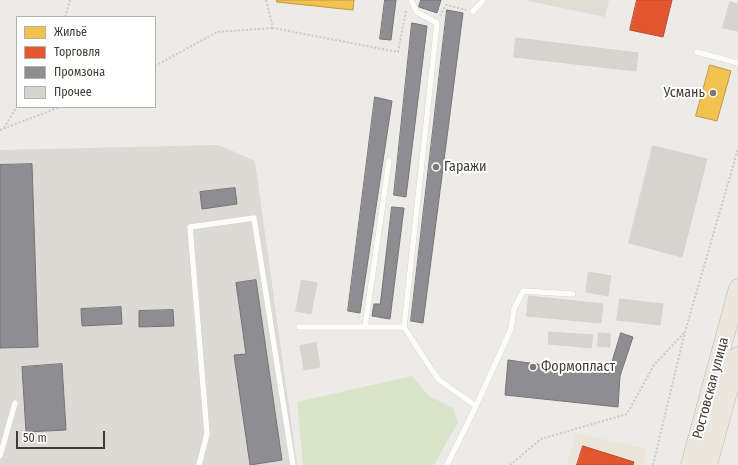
<!DOCTYPE html>
<html>
<head>
<meta charset="utf-8">
<style>
	body { margin:0 }
	#map { position:relative; width:738px; height:465px; overflow:hidden; background:#ecebe7; font-family:"Fira Sans Condensed",sans-serif }
	canvas { display:block }
	.legend { position:absolute; left:16px; top:16px; width:140px; height:92px; box-sizing:border-box; background:#fff; border:1px solid #b3b1ae; margin:0; padding:5px 7px; list-style:none; font-size:12px; color:#413c35 }
	.legend li { display:flex; align-items:center; gap:8px; height:20px }
	.legend b { width:20px; border:1px solid #b3b1ae }
	.scale { position:absolute; left:16px; top:431px; width:89px; height:18px; box-sizing:border-box; border:2px solid #413c35; border-top:0; padding-left:5px; font-size:12px; line-height:14px; white-space:nowrap; color:#413c35; -webkit-text-stroke:3px #fff; paint-order:stroke }
</style>
</head>
<body>
<div id="map">
<canvas width="738" height="465"></canvas>
<ul class="legend">
<li><b style="height:11px;background:#f2c14e"></b>Жильё</li>
<li><b style="height:11px;background:#e4572e"></b>Торговля</li>
<li><b style="height:11px;background:#8d8d92"></b>Промзона</li>
<li><b style="height:11px;background:#d5d4cf"></b>Прочее</li>
</ul>
<div class="scale">50 m</div>
</div>
<script>
const g = document.querySelector('canvas').getContext('2d');
g.lineJoin = 'round';
function paint(path, color) { g.fillStyle = color; g.fill(path, 'evenodd'); }
function stroke(path, color, width, dash) { g.strokeStyle = color; g.lineWidth = width; g.lineCap = dash ? 'butt' : 'round'; g.setLineDash(dash || []); g.stroke(path); }
function drawText(font, color, halo, rows, align = 'center') {
  g.font = font + ' "Fira Sans Condensed",sans-serif'; g.lineWidth = 4; g.setLineDash([]); g.textBaseline = 'middle'; g.strokeStyle = halo; g.fillStyle = color; for (const [text, x, y, turn = 0] of rows) {
    g.save(); g.translate(x, y); g.rotate((+turn || 0) * Math.PI / 180); g.textAlign = isNaN(turn) ? turn : align; if (halo) g.strokeText(text, 0, 0); g.fillText(text, 0, 0); g.restore();
  }
}
const residential = new Path2D(`
	M524,0H609L605,17Z`);
const commercial = new Path2D(`
	M576,433L647,449L643,465H567Z`);
const industrial = new Path2D(`
	M219,145L255,161L297,465H0V150Z`);
const green = new Path2D(`
	M412,376L429,396L453,408L458,422L434,465H303L297,402Z`);
const homes = new Path2D(`
	M277,0H354L353,10L277,2Z
	M710,65L731,71L717,121L696,116Z`);
const shops = new Path2D(`
	M637,0H672L663,37L630,30Z
	M583,446L634,462L633,465H577Z`);
const industry = new Path2D(`
	M385,0H396L391,40L380,39Z
	M421,0H441L437,13L419,7Z
	M447,10L463,13L423,323L411,321Z
	M412,23L427,26L406,197L394,195Z
	M375,97L392,101L360,313L348,311Z
	M32,164L38,347L0,348V165Z
	M235,188L237,204L202,209L200,192Z
	M392,207L404,208L390,319L372,316L374,304H380Z
	M256,280L282,460L250,465L234,355L246,354L236,283Z
	M121,307L122,324L82,326L81,309Z
	M173,310L174,326L139,327V311Z
	M621,333L633,337L620,376L618,407L505,395L508,360L608,374Z
	M62,364L66,430L26,432L22,367Z`);
const building = new Path2D(`
	M730,2L738,4V31L723,28Z
	M516,38L638,53L636,71L514,57Z
	M653,146L707,159L682,257L629,243Z
	M589,272L611,276L608,296L586,292Z
	M302,280L317,283L311,314L296,311Z
	M529,296L603,304L601,323L527,316Z
	M620,299L663,304L660,325L617,320Z
	M549,332L593,335L591,348L549,344Z
	M599,333L610,334V347L598,346Z
	M316,343L320,367L304,370L300,346Z`);
const path = new Path2D(`
	M266,0L273,28L398,52L406,11
	M440,16L446,5L466,10
	M65,17L70,0
	M155,66L217,32L273,28
	M4,128L17,106
	M0,130L60,107
	M510,465L541,439L627,414L654,365L684,333
	M653,465L685,332L738,149`);
const service = new Path2D(`
	M411,0L417,12L437,23L404,327L424,358L439,380L476,406L447,465
	M473,11L482,2L483,0
	M697,52L738,63
	M299,327H404
	M365,327L389,161
	M476,406L511,329L514,309L523,291L573,294
	M0,456L15,403
	M199,465L207,434L190,227L254,218L293,465`);
const trunk = new Path2D(`
	M690,465L738,288
	M708,465L738,356`);
const markers = [
	[713,93,4,"#7d7973"],
	[436,167,4,"#7d7973"],
	[533,367,4,"#7d7973"]
];
const poiNames = [
	["Усмань",705,93,"right"],
	["Гаражи",444,167],
	["Формопласт",541,367]
];
const streetNames = [
	["Ростовская улица",711,388,-75]
];
paint(residential, '#e0ddd5');
paint(commercial, '#ebe4d8');
paint(industrial, '#dcdad5');
paint(green, '#d9e4c9');
paint(homes, '#f2c14e');
stroke(homes, '#bd9946', 1);
paint(shops, '#e4572e');
stroke(shops, '#b34f30', 1);
paint(industry, '#8d8d92');
stroke(industry, '#767576', 1);
paint(building, '#d5d4cf');
stroke(building, '#d4d2cd', 1);
stroke(service, '#c8c7c3', 6);
stroke(trunk, '#c1b8a6', 19);
stroke(path, '#cbcac6', 2, [2, 2]);
stroke(service, '#fcfcfb', 5.5);
stroke(trunk, '#ebe7de', 18);
for (const [x, y, r, color] of markers) { const dot = new Path2D(); dot.arc(x, y, r, 0, 2 * Math.PI); g.fillStyle = color; g.fill(dot); stroke(dot, '#fff', 1.5); }
drawText('14px', '#413c35', '#fff', poiNames, 'left');
drawText('14px', '#413c35', '#fff', streetNames);
</script>
</body>
</html>
